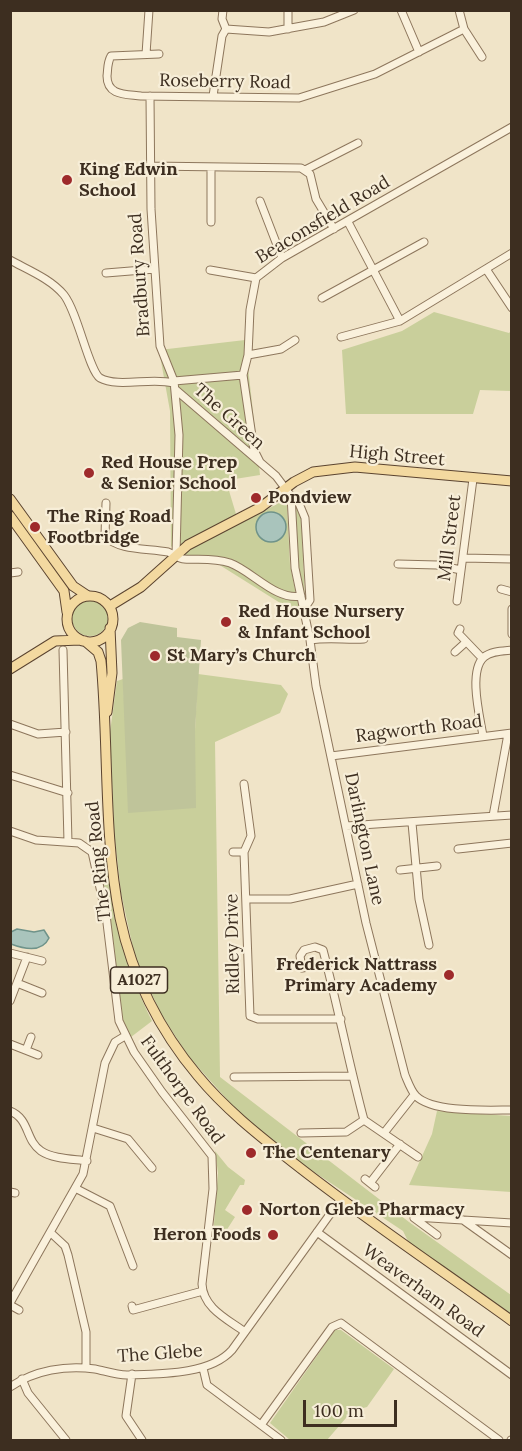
<!DOCTYPE html>
<html>
<head>
<meta charset="utf-8">
<style>
	body { margin:0 }
	#map { position:relative; width:522px; height:1451px; overflow:hidden; background:#f0e4c8; font-family:Lora,serif }
	canvas { display:block }
	.frame { position:absolute; inset:0; border:12px solid #3d2e20; pointer-events:none }
	.scale { position:absolute; left:303px; top:1400px; width:94px; height:27px; box-sizing:border-box; border:3px solid #3d2e20; border-top:0; padding-left:8px; font-size:18px; line-height:21px; white-space:nowrap; color:#3d2e20; -webkit-text-stroke:4px #f7eed8; paint-order:stroke }
</style>
</head>
<body>
<div id="map">
<canvas width="522" height="1451"></canvas>
<div class="frame"></div>
<div class="scale">100 m</div>
</div>
<script>
const g = document.querySelector('canvas').getContext('2d');
g.lineJoin = 'round';
function paint(path, color) { g.fillStyle = color; g.fill(path, 'evenodd'); }
function stroke(path, color, width, dash) { g.strokeStyle = color; g.lineWidth = width; g.lineCap = dash ? 'butt' : 'round'; g.setLineDash(dash || []); g.stroke(path); }
function drawText(font, color, halo, rows, align = 'center') {
  g.font = font + ' Lora,serif'; g.lineWidth = 4.5; g.setLineDash([]); g.textBaseline = 'middle'; g.strokeStyle = halo; g.fillStyle = color; for (const [text, x, y, turn = 0] of rows) {
    g.save(); g.translate(x, y); g.rotate((+turn || 0) * Math.PI / 180); g.textAlign = isNaN(turn) ? turn : align; if (halo) g.strokeText(text, 0, 0); g.fillText(text, 0, 0); g.restore();
  }
}
const green = new Path2D(`
	M434,312L509,333L511,331V391L480,390L473,414H346L342,350L402,331Z
	M245,340L260,475L235,479L227,484L239,524L281,502L287,505L290,565L299,609L285,606L218,564L185,563L171,546L170,411L159,350Z
	M296,509L301,512L305,600L297,555Z
	M72 618a18 18 0 1 1 36 0a18 18 0 1 1-36 0Z
	M198,674L281,685L288,694L280,713L215,742L220,1077L409,1222L511,1295V1318L409,1243L403,1231L305,1166L241,1115L189,1057L161,1014L135,957L121,893L114,831L110,732L117,681L123,679L125,717L195,730Z
	M107,861C110,918 127,970 152,1021L131,1037L121,1017L110,918L100,862Z
	M437,1111L511,1116V1192L409,1185L432,1134Z
	M215,1151L228,1167L245,1180L244,1185H240L225,1210L235,1217L226,1231L217,1238L213,1236L218,1173Z
	M335,1330H341L394,1369L367,1407L352,1411L327,1440H290L270,1423Z`);
const cemetery = new Path2D(`
	M140,622L177,628V637L201,640L195,730L196,808L128,813L121,640L128,628Z`);
const water = new Path2D(`
	M256 527a15 15 0 1 1 30 0a15 15 0 1 1-30 0Z
	M17,929L34,932L44,930L49,938C42,953 24,949 11,944V932Z`);
const minor = new Path2D(`
	M288,10V29
	M401,10L419,52
	M459,10L464,29L482,57
	M226,29L269,32L324,22L354,10
	M146,54L149,10
	M159,54L111,56C107,63 108,69 107,76C107,96 126,94 141,96L299,98L375,74L464,29
	M150,96L151,209L160,346L174,381L179,435L176,555
	M213,96L222,36L226,29L222,19L223,10
	M149,166L301,168L310,174L316,199L334,229
	M211,167V222
	M305,170L358,143
	M260,201L282,258
	M348,222L400,321
	M10,260C28,270 51,279 64,295C78,313 89,371 100,378C118,388 152,377 173,383
	M486,269L512,308
	M210,270L256,278
	M106,273L155,269
	M322,298L424,242
	M341,337L400,321L512,253
	M248,355L281,349L295,340
	M174,381L243,375
	M176,390L276,476L291,496L295,568L310,640L316,686L366,923L405,1075C408,1082 411,1091 416,1096C433,1113 488,1110 512,1110
	M260,462L254,450L243,375L248,355L250,310L256,278L282,258L512,127
	M298,501L305,518L310,600L304,609
	M106,503L105,536C119,551 148,548 168,552C174,554 179,559 184,559C201,560 214,558 230,563C252,571 276,601 301,596
	M463,558L512,559
	M398,564L437,565L461,570
	M10,573L18,572
	M501,589L512,592
	M457,601L473,479
	M512,609V634
	M460,629L458,633L482,658
	M310,640C329,637 345,640 364,639
	M63,650L68,842
	M455,652L465,643
	M10,724L38,734L66,732
	M483,736C480,717 468,671 484,657C491,651 502,651 512,650
	M331,756L512,733
	M10,775L68,793
	M493,816L508,734
	M412,823L419,899L429,945
	M346,826L512,815
	M10,831L36,840L79,843L92,852L106,915L119,1021L134,1052L162,1092L212,1156L213,1189L202,1284C203,1308 227,1319 245,1332
	M458,849L512,843
	M233,852H244L251,836L244,784
	M244,852L250,1016L258,1019H341
	M400,870L437,866
	M247,899H290L358,884
	M10,953L42,961
	M327,964L302,968L300,956L304,950L315,947L323,950C338,1007 349,1064 364,1120L418,1157
	M17,983L42,993
	M10,1001L27,957
	M10,1044L38,1055
	M26,1050L31,1037
	M234,1077L353,1076
	M10,1111C30,1119 25,1140 41,1151C53,1159 73,1159 87,1161
	M93,1128L128,1139L152,1168
	M301,1133L346,1132L364,1120
	M384,1133L414,1095
	M365,1179L375,1187
	M370,1183L400,1144
	M75,1188L110,1206L133,1266
	M10,1192L15,1193
	M414,1217L512,1223
	M414,1218L437,1235
	M463,1220L512,1255
	M317,1232L512,1375
	M51,1233L65,1246L68,1255L86,1332V1368
	M10,1303L83,1174L105,1063L115,1042L125,1036
	M10,1305L19,1310
	M132,1306L133,1310L203,1291
	M203,1368L207,1385L281,1440
	M132,1374L126,1416L142,1440
	M22,1379L28,1393L66,1440
	M10,1387C35,1370 66,1365 95,1369C105,1371 116,1375 127,1375C159,1374 210,1375 232,1350L341,1199
	M261,1425L332,1327L341,1323L499,1440
	M511,1440H512`);
const major = new Path2D(`
	M10,499L73,586L88,596
	M10,516L64,591L67,612
	M67 619a23 23 0 1 1 46 0a23 23 0 1 1-46 0Z
	M110,606L141,587L188,545L261,507L294,482L313,472L355,467L512,481
	M85,641L98,652L101,661C109,746 103,834 120,918C132,976 160,1031 198,1076C226,1110 261,1137 295,1164C365,1219 440,1269 512,1321
	M10,669L55,641L80,640
	M107,712L112,673L110,628`);
const markers = [
	[67,180,6,"#9e2a2b"],
	[89,473,6,"#9e2a2b"],
	[256,498,6,"#9e2a2b"],
	[35,527,6,"#9e2a2b"],
	[226,622,6,"#9e2a2b"],
	[155,656,6,"#9e2a2b"],
	[449,975,6,"#9e2a2b"],
	[251,1153,6,"#9e2a2b"],
	[247,1210,6,"#9e2a2b"],
	[273,1235,6,"#9e2a2b"]
];
const shields = [
	[139,980,57]
];
const shieldNames = [
	["A1027",139,980]
];
const streetNames = [
	["Roseberry Road",225,82,1],
	["Beaconsfield Road",323,220,-31],
	["Bradbury Road",140,275,-94],
	["The Green",229,417,42],
	["High Street",397,456,5],
	["Mill Street",450,538,-83],
	["Ragworth Road",419,729,-7],
	["Darlington Lane",364,839,78],
	["The Ring Road",99,861,-96],
	["Ridley Drive",233,944,-91],
	["Fulthorpe Road",182,1090,54],
	["Weaverham Road",423,1291,36],
	["The Glebe",160,1354,-4]
];
const poiNames = [
	["King Edwin",79,170],
	["School",79,191],
	["Red House Prep",101,463],
	["& Senior School",101,484],
	["Pondview",268,498],
	["The Ring Road",47,517],
	["Footbridge",47,538],
	["Red House Nursery",238,612],
	["& Infant School",238,633],
	["St Mary’s Church",167,656],
	["Frederick Nattrass",437,965,"right"],
	["Primary Academy",437,986,"right"],
	["The Centenary",263,1153],
	["Norton Glebe Pharmacy",259,1210],
	["Heron Foods",261,1235,"right"]
];
paint(green, '#c9cf9b');
paint(cemetery, '#bfc49a');
paint(water, '#a9c4bc');
stroke(water, '#6f938a', 1.5);
stroke(minor, '#8d765c', 9);
stroke(major, '#5b4430', 11);
stroke(minor, '#faf1dc', 7);
stroke(major, '#f3d9a0', 9);
for (const [x, y, r, color] of markers) { const dot = new Path2D(); dot.arc(x, y, r, 0, 2 * Math.PI); g.fillStyle = color; g.fill(dot); stroke(dot, '#f7eed8', 2); }
for (const [x, y, w] of shields) { const box = new Path2D(); box.roundRect(x - w / 2, y - 13, w, 26, 4.5); g.fillStyle = '#f7eed8'; g.fill(box); stroke(box, '#3d2e20', 1.5); }
drawText('bold 16px', '#3d2e20', null, shieldNames);
drawText('18px', '#3d2e20', '#f7eed8', streetNames);
drawText('bold 18px', '#3d2e20', '#f7eed8', poiNames, 'left');
</script>
</body>
</html>
